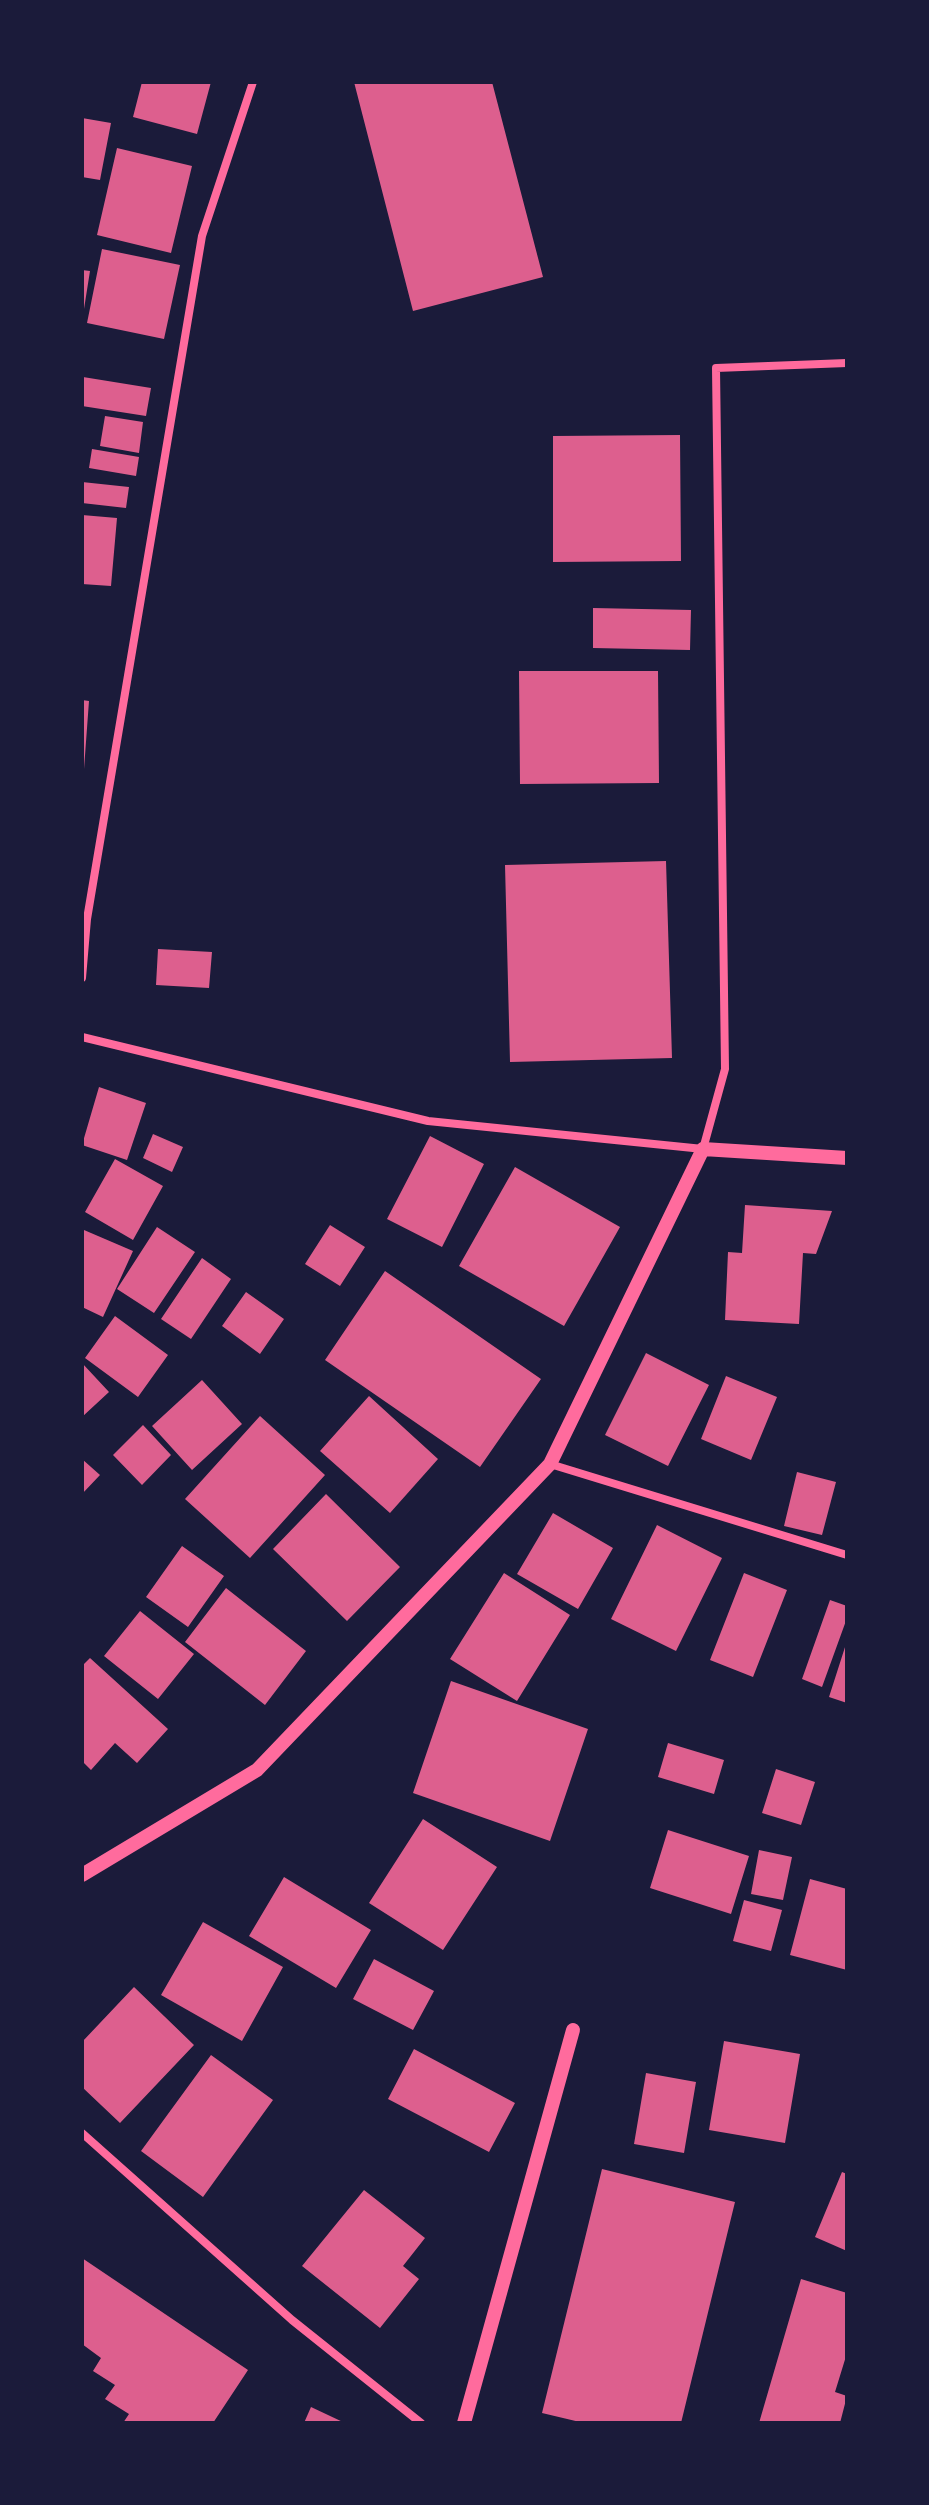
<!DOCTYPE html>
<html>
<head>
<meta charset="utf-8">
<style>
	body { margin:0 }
	#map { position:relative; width:929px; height:2505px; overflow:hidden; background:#1b1b3a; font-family:"IBM Plex Sans",sans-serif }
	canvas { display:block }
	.frame { position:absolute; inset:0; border:84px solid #1b1b3a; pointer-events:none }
</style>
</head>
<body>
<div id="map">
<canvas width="929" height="2505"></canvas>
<div class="frame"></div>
</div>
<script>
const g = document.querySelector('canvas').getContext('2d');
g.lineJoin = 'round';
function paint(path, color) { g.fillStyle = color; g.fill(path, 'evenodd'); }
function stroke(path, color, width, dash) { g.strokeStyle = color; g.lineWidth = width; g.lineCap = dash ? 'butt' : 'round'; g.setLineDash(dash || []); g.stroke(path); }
const building = new Path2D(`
	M142,82H211L197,134L133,117Z
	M354,82H492L543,277L413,311Z
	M82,118L111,123L100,180L82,177Z
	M117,148L192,166L171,253L97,235Z
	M102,249L180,265L164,339L87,323Z
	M82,270L90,271L84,309H82Z
	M83,377L151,388L146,416L82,406Z
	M105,416L143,422L139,453L100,446Z
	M680,435L681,561L553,562V436Z
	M92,449L139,457L136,476L89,468Z
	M82,482L129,487L126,508L82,503Z
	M82,515L117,518L111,586L82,584Z
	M593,608L691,610L690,650L593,648Z
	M519,671H658L659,783L520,784Z
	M82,700L89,701L84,769L82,768Z
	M666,861L672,1058L510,1062L505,865Z
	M158,949L212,952L209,988L156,985Z
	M99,1087L146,1103L127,1160L82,1145Z
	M153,1134L183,1147L172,1172L143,1158Z
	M430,1136L484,1164L442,1247L387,1219Z
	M115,1159L163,1186L133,1240L85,1212Z
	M515,1167L620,1227L564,1326L459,1266Z
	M745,1205L832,1211L816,1254L803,1253L799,1324L725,1320L728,1252L742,1253Z
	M330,1225L365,1247L340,1286L305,1264Z
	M157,1227L195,1252L154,1313L117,1289Z
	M84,1230L133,1251L103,1317L82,1307V1236Z
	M202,1258L231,1279L191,1339L161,1319Z
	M385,1271L541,1379L480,1467L325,1360Z
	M246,1292L284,1319L260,1354L222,1326Z
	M115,1316L168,1355L138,1397L85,1358Z
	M646,1353L709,1385L668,1466L605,1435Z
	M82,1363L109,1392L82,1417Z
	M726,1376L777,1397L751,1460L701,1439Z
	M202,1380L242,1424L192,1470L152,1426Z
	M369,1396L438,1459L390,1513L320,1451Z
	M260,1416L325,1475L250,1558L185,1499Z
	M143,1425L171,1455L142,1485L113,1455Z
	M82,1459L100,1475L82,1494Z
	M797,1472L836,1482L822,1535L784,1526Z
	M326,1494L400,1567L347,1621L273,1549Z
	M553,1513L613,1548L578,1609L517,1574Z
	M657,1525L722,1558L676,1651L611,1619Z
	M182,1546L224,1576L188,1627L146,1597Z
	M504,1573L570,1615L517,1701L450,1659Z
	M744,1573L787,1590L753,1677L710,1660Z
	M226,1588L306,1651L265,1705L185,1642Z
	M830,1600L847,1606V1618L822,1687L802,1679Z
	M140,1611L194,1654L158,1699L104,1656Z
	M846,1644H847V1703L829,1697Z
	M90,1658L168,1729L137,1763L115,1743L91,1770L82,1761V1666Z
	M451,1681L588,1729L550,1841L413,1793Z
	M668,1743L724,1760L714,1794L658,1777Z
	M776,1769L815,1782L801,1825L762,1813Z
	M423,1819L497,1867L443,1950L369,1903Z
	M668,1830L749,1856L731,1914L650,1888Z
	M759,1850L792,1857L783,1900L751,1894Z
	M284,1877L371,1930L336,1988L249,1936Z
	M810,1879L847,1889V1970L790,1955Z
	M744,1900L782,1910L771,1951L733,1941Z
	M203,1922L283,1967L242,2041L161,1995Z
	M374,1959L434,1991L413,2030L353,1999Z
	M134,1987L194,2045L120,2123L82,2087V2042Z
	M724,2041L800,2054L785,2143L709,2130Z
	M414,2049L515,2103L489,2152L388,2099Z
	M211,2055L273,2100L203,2197L141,2151Z
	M646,2073L696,2082L684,2153L634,2144Z
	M602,2169L735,2202L681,2423H584L542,2413Z
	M842,2172L847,2174V2251L815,2237Z
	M364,2190L425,2238L403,2266L419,2279L380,2328L302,2266Z
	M82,2258L248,2370L213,2423H123L129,2414L105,2399L115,2385L93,2371L101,2358L82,2344Z
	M801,2279L847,2293V2353L835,2392L847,2396L840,2423H759Z
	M311,2407L345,2423H304Z`);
const minor = new Path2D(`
	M82,978L87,919L202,236L253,82
	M82,1037L428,1121L703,1149L725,1069L716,368L847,363
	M550,1464L847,1555
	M82,2133L292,2320L421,2423`);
const tertiary = new Path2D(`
	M82,1875L257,1770L550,1464L703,1149L847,1158
	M464,2423L573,2030`);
paint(building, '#dd5f8e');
stroke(minor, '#ff6b9d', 8);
stroke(tertiary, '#ff6b9d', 14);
</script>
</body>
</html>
